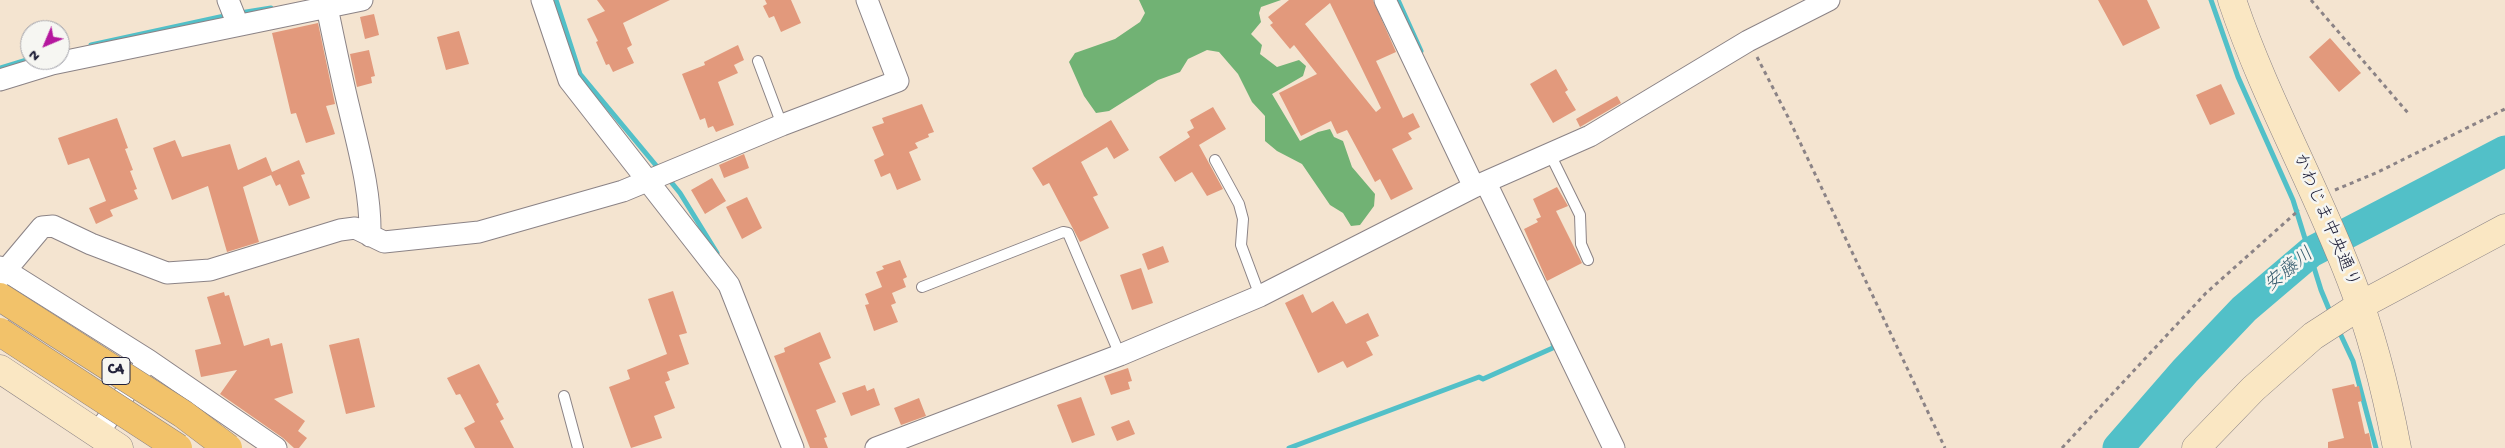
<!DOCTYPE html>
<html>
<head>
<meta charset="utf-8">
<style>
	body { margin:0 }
	#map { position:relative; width:2505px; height:448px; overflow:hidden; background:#f4e4d0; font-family:"Gochi Hand",sans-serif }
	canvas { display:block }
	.north { position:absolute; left:20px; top:20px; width:50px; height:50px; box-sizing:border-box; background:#f6f6f2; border:1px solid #a1a1a9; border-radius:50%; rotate:225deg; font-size:14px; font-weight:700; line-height:20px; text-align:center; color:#22223b }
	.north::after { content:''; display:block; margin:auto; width:18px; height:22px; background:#b5179e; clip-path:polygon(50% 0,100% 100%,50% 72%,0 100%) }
</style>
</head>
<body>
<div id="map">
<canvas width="2505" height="448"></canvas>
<div class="north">N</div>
</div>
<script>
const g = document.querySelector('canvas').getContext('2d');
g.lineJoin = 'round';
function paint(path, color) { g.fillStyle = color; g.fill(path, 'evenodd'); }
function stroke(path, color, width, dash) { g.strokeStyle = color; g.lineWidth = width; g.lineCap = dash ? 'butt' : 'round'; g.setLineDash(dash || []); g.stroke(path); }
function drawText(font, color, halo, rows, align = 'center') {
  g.font = font + ' "Gochi Hand","Klee One",sans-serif'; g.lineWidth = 5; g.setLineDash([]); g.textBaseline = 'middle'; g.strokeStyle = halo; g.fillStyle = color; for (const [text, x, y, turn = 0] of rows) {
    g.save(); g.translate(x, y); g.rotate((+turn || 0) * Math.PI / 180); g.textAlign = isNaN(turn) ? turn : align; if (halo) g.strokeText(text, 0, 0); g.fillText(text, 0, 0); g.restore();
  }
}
const forest = new Path2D(`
	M1139,0H1281L1261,7L1259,13L1261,22L1251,34L1262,45L1260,54L1277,67L1299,60L1306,66L1303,76L1272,94L1300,141L1318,132L1330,129L1334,137L1343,141L1352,167L1375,194L1374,206L1360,225L1351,226L1343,213L1330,205L1302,164L1277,151L1265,141V116L1252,102L1238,74L1219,52L1207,50L1188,59L1180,72L1158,80L1109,111L1096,113L1084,96L1069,62L1075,53L1115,39L1140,22L1145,13Z`);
const stream = new Path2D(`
	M556,0L580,74L659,169
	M1398,0L1421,51
	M2211,0L2238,77L2293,200L2321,290L2331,314
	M240,13L271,8
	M91,45L229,15
	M0,68L30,59
	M667,177L680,193L717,253
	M2338,329L2353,361L2376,448
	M1289,448L1479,377L1483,379L1555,347L1553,344`);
const river = new Path2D(`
	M2118,448L2185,371L2244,309L2311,252L2505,151`);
const building = new Path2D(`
	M597,0H670L623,23L632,45L627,48L634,63L613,72L609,64L606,65L596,42L598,41L587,19L605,11Z
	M765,0H791L801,23L781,32L774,16L769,18L763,6L767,4Z
	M1289,0H1373L1396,52L1376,61L1403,118L1413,113L1420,127L1408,133L1412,139L1392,149L1413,189L1391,200L1380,179L1375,182L1347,130L1337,134L1331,121L1301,136L1279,93L1317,74L1294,45L1290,49L1270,25L1273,23L1268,17ZM1330,3L1381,108L1376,112L1305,24Z
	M2098,0H2147L2160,28L2123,46Z
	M374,14L379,35L365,39L360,17Z
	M318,23L335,104L326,106L335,134L306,143L296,113L291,114L272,33Z
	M459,31L469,64L446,70L437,37Z
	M2330,38L2361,73L2339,92L2309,57Z
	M738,45L744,60L734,65L738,73L718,82L734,125L716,132L713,126L708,128L705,118L700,120L682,74L705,65L704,62Z
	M369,50L375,76L371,77L372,83L357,87L350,54Z
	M1556,69L1568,90L1565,92L1576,110L1553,123L1530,84Z
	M2221,84L2235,114L2210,125L2196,95Z
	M1617,96L1621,103L1580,127L1576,119Z
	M922,104L934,132L928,134L929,137L915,143L918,148L909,152L921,180L897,190L890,173L881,177L874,160L884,155L872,127L884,123L882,118Z
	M1213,107L1226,129L1199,145L1223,189L1207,196L1192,172L1175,182L1159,157L1190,137L1187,132L1194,128L1190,120Z
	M117,118L128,148L125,149L133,170L130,171L137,189L134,190L138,199L110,210L113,216L96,224L89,208L106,201L89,158L68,165L58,138Z
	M1111,120L1129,150L1114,159L1107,147L1081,162L1098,195L1093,197L1109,228L1080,242L1049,183L1043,186L1032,168Z
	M175,140L182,157L230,144L238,170L266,157L272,172L299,160L305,174L301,175L310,198L289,206L280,184L276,186L271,175L243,187L259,242L227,252L208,186L172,200L153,148Z
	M744,154L749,168L724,178L719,165Z
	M712,178L726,201L705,214L691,190Z
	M1557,187L1568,206L1556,211L1582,263L1547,281L1524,229L1538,222L1536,219L1541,217L1533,199Z
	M747,197L762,228L742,239L726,207Z
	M1163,246L1169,262L1148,270L1142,254Z
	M900,260L907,277L903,279L906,287L892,293L896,303L891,305L898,322L874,331L865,305L869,304L865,294L882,287L876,272L884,269L882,266Z
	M1141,268L1153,303L1132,310L1120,275Z
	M673,291L687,333L679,335L689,364L667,372L670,380L665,382L675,408L654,416L662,438L631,448L609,387L630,379L627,370L667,354L648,299Z
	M224,292L225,296L229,295L244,346L269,338L271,346L282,343L293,393L274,399L305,421L298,431L307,438L299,448H294L283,438L220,394L237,370L201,377L195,350L221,344L207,297Z
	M1303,294L1312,313L1333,301L1346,324L1368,313L1379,336L1366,342L1373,355L1347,368L1343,361L1318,373L1285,303Z
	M820,332L831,358L819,363L836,402L816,410L827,437L824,438L828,448H810L774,356L785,352L784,348Z
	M359,338L375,407L346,414L329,345Z
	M479,364L499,402L496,404L504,419L500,421L514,448H475L464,428L475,422L460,394L456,395L447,378Z
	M1128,368L1132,381L1128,382L1130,389L1111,395L1104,376Z
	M2354,384L2355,387L2359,386L2362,401L2358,402L2365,434L2369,433L2372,448H2328V442L2344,438L2332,389Z
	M865,385L867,391L874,388L880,405L851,416L842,393Z
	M1081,397L1095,435L1072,443L1057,405Z
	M919,398L926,416L901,425L894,408Z
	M1129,420L1135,434L1117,441L1111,427Z`);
const path = new Path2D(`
	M2311,0L2408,113
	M1757,57L1788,117L1945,448
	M2335,190L2378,172L2505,109
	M2062,448L2206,293L2299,210`);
const lane = new Path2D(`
	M758,61L782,125
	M1550,154L1580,215L1581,244L1588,260
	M1215,160L1239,204L1243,219L1241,245L1260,296
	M922,287L1063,232L1068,233L1120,355
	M564,396L578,448`);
const street = new Path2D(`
	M228,0L238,25
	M542,0L569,80L729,285L793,448
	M1385,0L1474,187
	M327,7C334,41 341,75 349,108C359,151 371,192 370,236
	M0,80L52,64L362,0
	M1486,183L1614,448
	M0,267L148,360L276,448
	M0,277L42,227L53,226L91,244L167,273L210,270L340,230L355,228L384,242L479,232L623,191L782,125L898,81L867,0
	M98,433L142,369
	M876,448L1120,355L1260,296L1474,187L1590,136L1748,41L1829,0`);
const secondary = new Path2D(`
	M2232,0C2264,96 2315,185 2351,280C2372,334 2386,390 2397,448
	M0,369L119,448
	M2196,448L2253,389L2313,336L2361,305L2505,228`);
const highwayBridge = new Path2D(`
	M0,297L183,414L228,448
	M0,332L178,448`);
const shields = [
	[116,371,28]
];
const shieldNames = [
	["C4",116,371]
];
const streetNames = [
	["かわじま中央通り",2325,221,67]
];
const waterNames = [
	["安藤川",2290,271,-39]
];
paint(forest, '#71b274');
stroke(stream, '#52c0c8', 5);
stroke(river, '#52c0c8', 31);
paint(building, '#e2997c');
stroke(lane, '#8b8386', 12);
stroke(street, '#8b8386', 23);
stroke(secondary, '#8b8386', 29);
stroke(path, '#8b8386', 3, [4, 4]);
stroke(lane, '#fff', 10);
stroke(street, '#fff', 21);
stroke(secondary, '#fae7c3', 28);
stroke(highwayBridge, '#8b8386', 29, []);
stroke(highwayBridge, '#f2c26a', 28);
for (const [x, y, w] of shields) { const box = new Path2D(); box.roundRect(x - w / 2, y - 13.5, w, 27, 4); g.fillStyle = '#f6f6f2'; g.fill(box); stroke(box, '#22223b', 1); }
drawText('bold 16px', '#22223b', null, shieldNames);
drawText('18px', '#22223b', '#f6f6f2', streetNames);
drawText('italic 19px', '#33596c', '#f6f6f2', waterNames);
</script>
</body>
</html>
